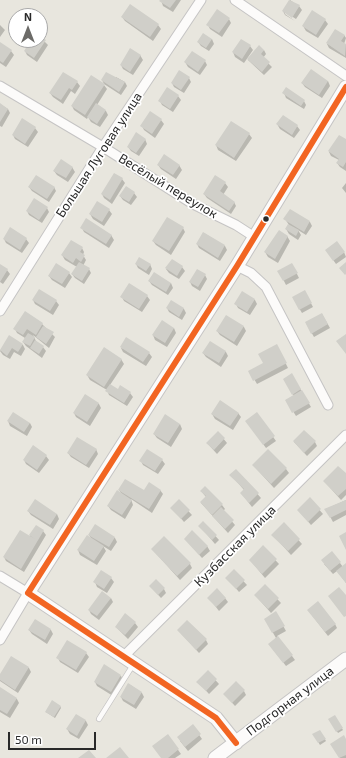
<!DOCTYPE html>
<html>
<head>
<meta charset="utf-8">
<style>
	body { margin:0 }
	#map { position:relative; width:346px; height:758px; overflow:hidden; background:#e8e6de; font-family:"Exo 2",sans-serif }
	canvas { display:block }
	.north { position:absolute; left:8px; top:8px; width:40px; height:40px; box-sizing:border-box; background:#fff; border:1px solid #a9a9a9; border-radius:50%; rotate:0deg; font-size:11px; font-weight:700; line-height:16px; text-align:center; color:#292929 }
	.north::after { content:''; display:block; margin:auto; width:14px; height:18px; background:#6c6b68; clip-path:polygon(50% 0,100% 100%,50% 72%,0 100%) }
	.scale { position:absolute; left:8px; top:732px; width:88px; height:18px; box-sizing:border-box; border:2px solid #292929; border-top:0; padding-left:5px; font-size:12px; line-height:14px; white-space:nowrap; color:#292929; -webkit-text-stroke:3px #fff; paint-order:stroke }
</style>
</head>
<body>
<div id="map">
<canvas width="346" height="758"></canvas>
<div class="north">N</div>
<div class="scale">50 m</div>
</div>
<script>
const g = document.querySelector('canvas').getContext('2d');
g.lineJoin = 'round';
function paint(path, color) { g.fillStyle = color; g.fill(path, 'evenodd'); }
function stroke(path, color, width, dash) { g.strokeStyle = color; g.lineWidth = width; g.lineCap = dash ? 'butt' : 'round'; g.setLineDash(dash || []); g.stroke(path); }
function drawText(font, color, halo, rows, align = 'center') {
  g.font = font + ' "Exo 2",sans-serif'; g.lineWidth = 3.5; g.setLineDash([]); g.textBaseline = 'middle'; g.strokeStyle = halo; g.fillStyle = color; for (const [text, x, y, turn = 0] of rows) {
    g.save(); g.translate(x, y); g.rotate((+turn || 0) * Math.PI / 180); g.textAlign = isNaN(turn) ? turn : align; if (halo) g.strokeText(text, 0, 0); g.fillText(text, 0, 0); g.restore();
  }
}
const shadow = new Path2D(`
	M161,0H181L173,12L163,6Z
	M290,0L299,6L302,10L296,19L285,12V14L295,21L285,15L283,11Z
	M122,17L158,25L161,29L153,41L125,21Z
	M229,19L231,23L222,37L210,29L208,25Z
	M325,20L328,24L318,38L306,31L303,26Z
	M0,25L5,30L0,37Z
	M344,35L346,38L344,44L346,45V58L329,48L327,44Z
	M40,37L48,45L37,62L27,55L25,51L32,40H40Z
	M212,39L214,44L209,51L201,46L198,42Z
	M0,44L11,51L14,55L6,67L0,63Z
	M250,46L253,50L244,63L235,57L233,52Z
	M264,50L266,54L263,58L272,67L264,75L248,60Z
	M140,55L143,60L133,75L123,69L121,65Z
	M205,61L207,65L200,75L188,67L185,62Z
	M116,77L125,82L127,86L121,95L104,84L102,80L115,78Z
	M189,78L191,82L184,93L174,87L172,83Z
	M328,81L330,86L322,98L305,87L302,83Z
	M77,82L80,86L75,94L71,91L63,104L53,97L50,93Z
	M104,85L107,89L97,105L106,111L108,115L100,127L91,122L88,117L87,119L74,110L72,106Z
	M284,93L304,101L306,105L304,109L286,98Z
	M178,96L181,100L173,112L162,105L160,101Z
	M0,104L8,109L10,113L2,127L0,126Z
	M161,120L164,124L155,138L144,130L142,126Z
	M277,124L297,126L300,130L294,138L280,129Z
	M35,128L38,132L28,147L15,139L13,135Z
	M249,134L252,138L236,161L218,150L216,145Z
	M339,136L346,140V171L340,167L337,163L339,160L331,156L329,152Z
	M145,139L147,144L139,156L131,151L128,147Z
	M158,165H179L182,170L176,179L161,169Z
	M72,167L75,172L68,182L57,175L54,171Z
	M114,174L122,179L125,183L112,204L104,198L102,194Z
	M225,183L228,187L223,195L234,202L236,206L231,214L207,198L204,194Z
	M346,183V193L342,188Z
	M29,187H54L56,191L49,202L32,191Z
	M134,193L137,197L131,205L123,200L120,196Z
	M47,208L49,212L42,223L29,215L27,211Z
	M109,210L112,214L104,226L93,219L90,214Z
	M290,210L310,222L312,226L306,235L298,230L301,235L298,240L289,234L286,229L289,225L285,219Z
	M82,228L111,235L114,240L109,248L84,232Z
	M183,228L185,232L171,255L156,245L153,241Z
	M204,233L225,246L227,250L220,261L199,248L197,244Z
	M287,236L290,241L278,263L268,257L265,252Z
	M4,239H26L29,243L22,253L6,243Z
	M82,248L84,252L83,255L86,260L83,266L89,269L91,273L84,284L75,278L72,274L77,267L65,260L62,255Z
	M326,250L344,252L346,257L336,264Z
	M136,264H150L152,269L149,275L138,268Z
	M292,264L299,278L286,285L279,271Z
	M0,265L7,270L10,274L3,284L0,282Z
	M182,267L185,271L179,279L169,273L166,269Z
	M69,273L72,277L65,288L52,280L49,276Z
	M205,275L207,279L200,291L192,286L190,282Z
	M149,281L171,283L173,288L168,295L152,285Z
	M305,292L313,307L302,313L293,298Z
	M243,293L255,300L257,304L250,315L238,308L236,304Z
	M147,296L150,300L142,312L124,301L122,297Z
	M33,300L56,301L59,305L53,315L35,304Z
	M171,301L184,309L186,313L182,320L169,312L167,308Z
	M322,314L330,328L314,337L306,323Z
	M226,316L244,327L246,331L237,346L220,335L217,331Z
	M42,324L55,337L49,348L33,335L37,343L43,347L46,351L42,358L26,346L23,342L25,338L17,333L15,329Z
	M174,328L176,333L167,347L155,340L153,335Z
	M9,337L23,345L25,349L21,356L14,352L10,359L3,355L0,351Z
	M210,342L226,352L228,356L221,367L206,357L203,353Z
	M277,346L288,368L257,384L250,372L265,364Z
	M121,348L149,353L152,357L146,366L123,352Z
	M121,359L124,364L110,385L118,390L130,393L133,397L127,406L109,395L107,390L90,380L87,375Z
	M292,375L311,407L296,416L286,400L294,396L284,379Z
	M85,395L99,404L101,408L90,426L76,417L74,413Z
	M238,413L241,417L233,430L215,419L212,414Z
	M257,414L276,441L266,448L249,425Z
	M8,421L30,423L32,427L27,436L10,426Z
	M180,424L182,429L171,447L157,438L154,434Z
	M218,432L227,443L217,454L207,443Z
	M294,442H315L317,446L307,456Z
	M33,447L46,456L49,460L39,473L26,464L24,460Z
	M96,449L98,454L89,468L71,457L68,453Z
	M162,460L165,464L158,474L143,465L141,461Z
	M253,465L286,469L289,473L274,488Z
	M236,470L261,498L252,507L241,493L244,490L231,475Z
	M346,475V495L341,500L324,481Z
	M205,488L222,505L225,509L223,511L235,525L228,533L201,503L206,497L201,491Z
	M119,490H160L163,494L152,513L131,499L133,505L125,519L111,510L108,506L122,495Z
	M310,499L323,514L311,525L298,510Z
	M346,500V515L333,522L326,509Z
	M179,501L192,515L184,522L172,508Z
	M28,511L57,514L59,519L53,529L31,515Z
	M203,522L219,540L215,544L200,526Z
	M284,524L302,544L291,555L273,535Z
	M36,526L43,531L46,535L24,572L6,561L4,557L29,537Z
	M95,526L115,538L117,542L111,551L103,546L106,551L97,565L80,555L78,550L92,540L89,535Z
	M185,539L207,546L210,551L202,558Z
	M263,547L279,564L265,578L250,560Z
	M152,549L190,564L192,568L180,580Z
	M340,563L343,567L346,564V583L337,571L333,574L324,564Z
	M234,571L247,585L239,592L227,578Z
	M111,578L114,582L107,593L97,587L95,582Z
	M150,586L164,589L166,593L161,598Z
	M265,586L281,603L271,613L255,595Z
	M111,598L113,602L99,620L91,614L89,610Z
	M209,598H225L228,602L219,611Z
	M276,613L286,631L277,636L295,660L286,666L272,648L276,638L265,619Z
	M311,614L335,624L337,628L328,636Z
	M35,620L51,630L53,634L47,644L32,634L29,630Z
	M135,623L138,627L128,639L116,627Z
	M178,630L206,640L208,644L199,653Z
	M86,653L89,657L78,673L60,662L58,658Z
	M12,658L29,668L31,672L18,693L0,681V676Z
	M208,672L219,684L209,694L198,682Z
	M121,676L123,680L113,696L97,686L95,682Z
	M129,684L142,693L144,697L136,709L123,701L121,697Z
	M0,688L17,699L19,703L10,718L0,712Z
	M244,691L246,695L235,706L224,694Z
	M60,706L61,708L55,718L46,712Z
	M76,715L86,721L88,725L79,739L70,734L67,729Z
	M334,716L343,730L338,733L330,719Z
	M193,726L202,739L188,751L180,741Z
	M320,731L326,741L320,745L314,735Z
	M168,736L181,754L175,758H162Z
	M346,741V758H340L332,744Z`);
const building = new Path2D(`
	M160,0H176L170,8L159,1Z
	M289,0L300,5L292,18L282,11Z
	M130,4L159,24L150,37L121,17Z
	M217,9L230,18L219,33L206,25Z
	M312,10L326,19L316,35L302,26Z
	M335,29L345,35L341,41L346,44L345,56L326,43Z
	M203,33L212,39L206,48L197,42Z
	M40,36L46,40L34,58L24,51L31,40H40Z
	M241,39L251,45L242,59L232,52Z
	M0,42L12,50L3,63L0,61Z
	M259,45L264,50L261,54L270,62L262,72L247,59Z
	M130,48L141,55L130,72L120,65Z
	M192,51L206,60L198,72L184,62Z
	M311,69L328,81L319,95L301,83Z
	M179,70L190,77L181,90L171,83Z
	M63,72L78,81L72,90L69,88L61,100L49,93Z
	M106,72L125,82L119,92L101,80Z
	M91,75L105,84L85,115L71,106Z
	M167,87L179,95L170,109L158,101Z
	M286,87L305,100L301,106L282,93Z
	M0,103L8,109L0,122Z
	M96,103L106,110L97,124L87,117Z
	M150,111L162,119L152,134L140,126Z
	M283,115L298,125L292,135L276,124Z
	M22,118L36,127L25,144L12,135Z
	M231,121L250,133L234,158L215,145Z
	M136,132L146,139L136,153L127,147Z
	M339,135L346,139V162L343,167L336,163L339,159L328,151Z
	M164,154L180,165L173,175L157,165Z
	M61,159L73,167L66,178L53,171Z
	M114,173L123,178L110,200L101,194Z
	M36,175L55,187L47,199L28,187Z
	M215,175L226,182L220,191L235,202L229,211L203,194Z
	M126,186L135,192L129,202L119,196Z
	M34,198L48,207L39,220L26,211Z
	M97,201L110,209L102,222L89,214Z
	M290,209L310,221L304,232L283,219Z
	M167,217L184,227L169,251L152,241Z
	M86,218L112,235L106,244L80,228Z
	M288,224L299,230L296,236L285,229Z
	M10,227L27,238L20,250L3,239Z
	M279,230L288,236L275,259L264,252Z
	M203,232L225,245L218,258L196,244Z
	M71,240L83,247L80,252L85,255L81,262L76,258L73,263L61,255Z
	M337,241L345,252L333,261L325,250Z
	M139,257L151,264L146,271L135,264Z
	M172,259L183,266L177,276L165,268Z
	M79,262L90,268L82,281L71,274Z
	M346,262V274L345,275L339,268Z
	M56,263L70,272L62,284L48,276Z
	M292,263L298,273L283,281L277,271Z
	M0,264L8,269L0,282Z
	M197,269L206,274L198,287L189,282Z
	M154,272L171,283L166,292L148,281Z
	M129,283L148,295L139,309L120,297Z
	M39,289L57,300L50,311L32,300Z
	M305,290L312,303L299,310L292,297Z
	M242,291L255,299L247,312L234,304Z
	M171,300L184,308L179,317L166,308Z
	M25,311L43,323L36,335L27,329L23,335L13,329Z
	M322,313L328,324L311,334L305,322Z
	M226,315L244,326L234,342L216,331Z
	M162,320L174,328L165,343L152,335Z
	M43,326L54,332L46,344L36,337Z
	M28,333L35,337L30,346L22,342Z
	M346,334V354L336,341Z
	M9,335L23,344L18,352L12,348L7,356L0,350Z
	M126,337L150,352L143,362L120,347Z
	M35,340L44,346L39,354L30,348Z
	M210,341L226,351L219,363L202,353Z
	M277,344L287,363L253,381L248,371L263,363L258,354Z
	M104,347L122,359L104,387L86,375Z
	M292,373L301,389L292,395L283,379Z
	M110,384L118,389L120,385L131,392L124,403L105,391Z
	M302,390L310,403L292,413L285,400Z
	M85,394L99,403L87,422L73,413Z
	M220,400L239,413L230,426L211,414Z
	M13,412L30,423L24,432L7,421Z
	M257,412L275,436L263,445L245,421Z
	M165,414L180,424L168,443L153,434Z
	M304,430L316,441L304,453L293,441Z
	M218,431L225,438L214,450L206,443Z
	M77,437L97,449L86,465L67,453Z
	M33,445L47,455L37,470L23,460Z
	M147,449L163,459L155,471L139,461Z
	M268,449L287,468L271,484L252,465Z
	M338,466L346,473V489L338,496L323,481Z
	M236,469L259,493L249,503L240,493L244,489L229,475Z
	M125,479L144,490L149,482L161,490L149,509L118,490Z
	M205,486L223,504L212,515L200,502L206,496L200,491Z
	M117,490L132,500L122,515L107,506Z
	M310,497L321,509L308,522L297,510Z
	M35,499L57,514L50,525L27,511Z
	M179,499L190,510L181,519L170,508Z
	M346,500V510L330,518L324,509Z
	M221,507L234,520L225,529L212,516Z
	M203,521L217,535L212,540L198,526Z
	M284,522L300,539L288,551L271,535Z
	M95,524L115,537L109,547L88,535Z
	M36,525L44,530L21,569L3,557L20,530L35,539L29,535Z
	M192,530L208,546L199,555L184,539Z
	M346,532V550L339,536Z
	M87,535L104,546L94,561L77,550Z
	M164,536L191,563L177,576L151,549Z
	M263,545L277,559L262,574L249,560Z
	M332,551L341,562L330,571L321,560Z
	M346,563V583L336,571Z
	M234,569L245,580L236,589L225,578Z
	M101,570L112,577L104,589L93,582Z
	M156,579L165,588L158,595L149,586Z
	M265,584L279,598L268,609L254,595Z
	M339,587L346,595V616L344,617L328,596Z
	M217,588L226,598L216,607L207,598Z
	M102,591L111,598L97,616L88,610Z
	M318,601L336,624L325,632L307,610Z
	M276,611L285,626L272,633L264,619Z
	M125,613L136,622L125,635L115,627Z
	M35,619L51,629L45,640L28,630Z
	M187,620L207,639L196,650L177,630Z
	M278,636L293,655L283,663L268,644Z
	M67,640L87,652L76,670L56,658Z
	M11,656L29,667L15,690L0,680V674Z
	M104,664L121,675L111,692L94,682Z
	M208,670L217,679L206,691L196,682Z
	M236,681L245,690L232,703L223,694Z
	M128,683L142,692L134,705L120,697Z
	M0,687L17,698L7,714L0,710Z
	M52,700L61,706L54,717L45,712Z
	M76,714L86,720L77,736L66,729Z
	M335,715L343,728L336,732L328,719Z
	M193,724L201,734L185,747L177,737Z
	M320,730L326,739L318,743L312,734Z
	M168,734L179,749L168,758H161L152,746Z
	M344,735L346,739V755L339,758L330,744Z
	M120,747L129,758H106Z
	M89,750L96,758H78Z`);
const lane = new Path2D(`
	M99,719L133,665`);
const street = new Path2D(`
	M235,0L346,76
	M0,86L103,147L193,204L236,225L253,236
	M237,266L251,273L266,287L328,405
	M0,311L103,147L201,0
	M0,576L28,593L0,640
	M124,656L346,435`);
const secondary = new Path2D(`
	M236,743L216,718L28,593L237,266L346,87
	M215,758L346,659`);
const bus1 = new Path2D(`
	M28,593L237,266L346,87
	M28,593L216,718L236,743`);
const markers = [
	[266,219,3.5,"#292929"]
];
const streetNames = [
	["Большая Луговая улица",99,155,-57],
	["Весёлый переулок",168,186,31],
	["Кузбасская улица",235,546,-45],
	["Подгорная улица",290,701,-37]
];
paint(shadow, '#0003');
paint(building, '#d0cfc9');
stroke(lane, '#c5c4c4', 6);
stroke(street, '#c5c4c4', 11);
stroke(secondary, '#c5c4c4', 15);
stroke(lane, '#fcfbfa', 4.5);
stroke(street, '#fcfbfa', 9);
stroke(secondary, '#fcfbfa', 13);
stroke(bus1, '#f26522', 6);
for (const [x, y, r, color] of markers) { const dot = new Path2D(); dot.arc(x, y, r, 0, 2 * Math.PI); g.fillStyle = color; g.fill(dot); stroke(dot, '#fff', 1.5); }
drawText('13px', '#292929', '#fff', streetNames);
</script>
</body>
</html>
